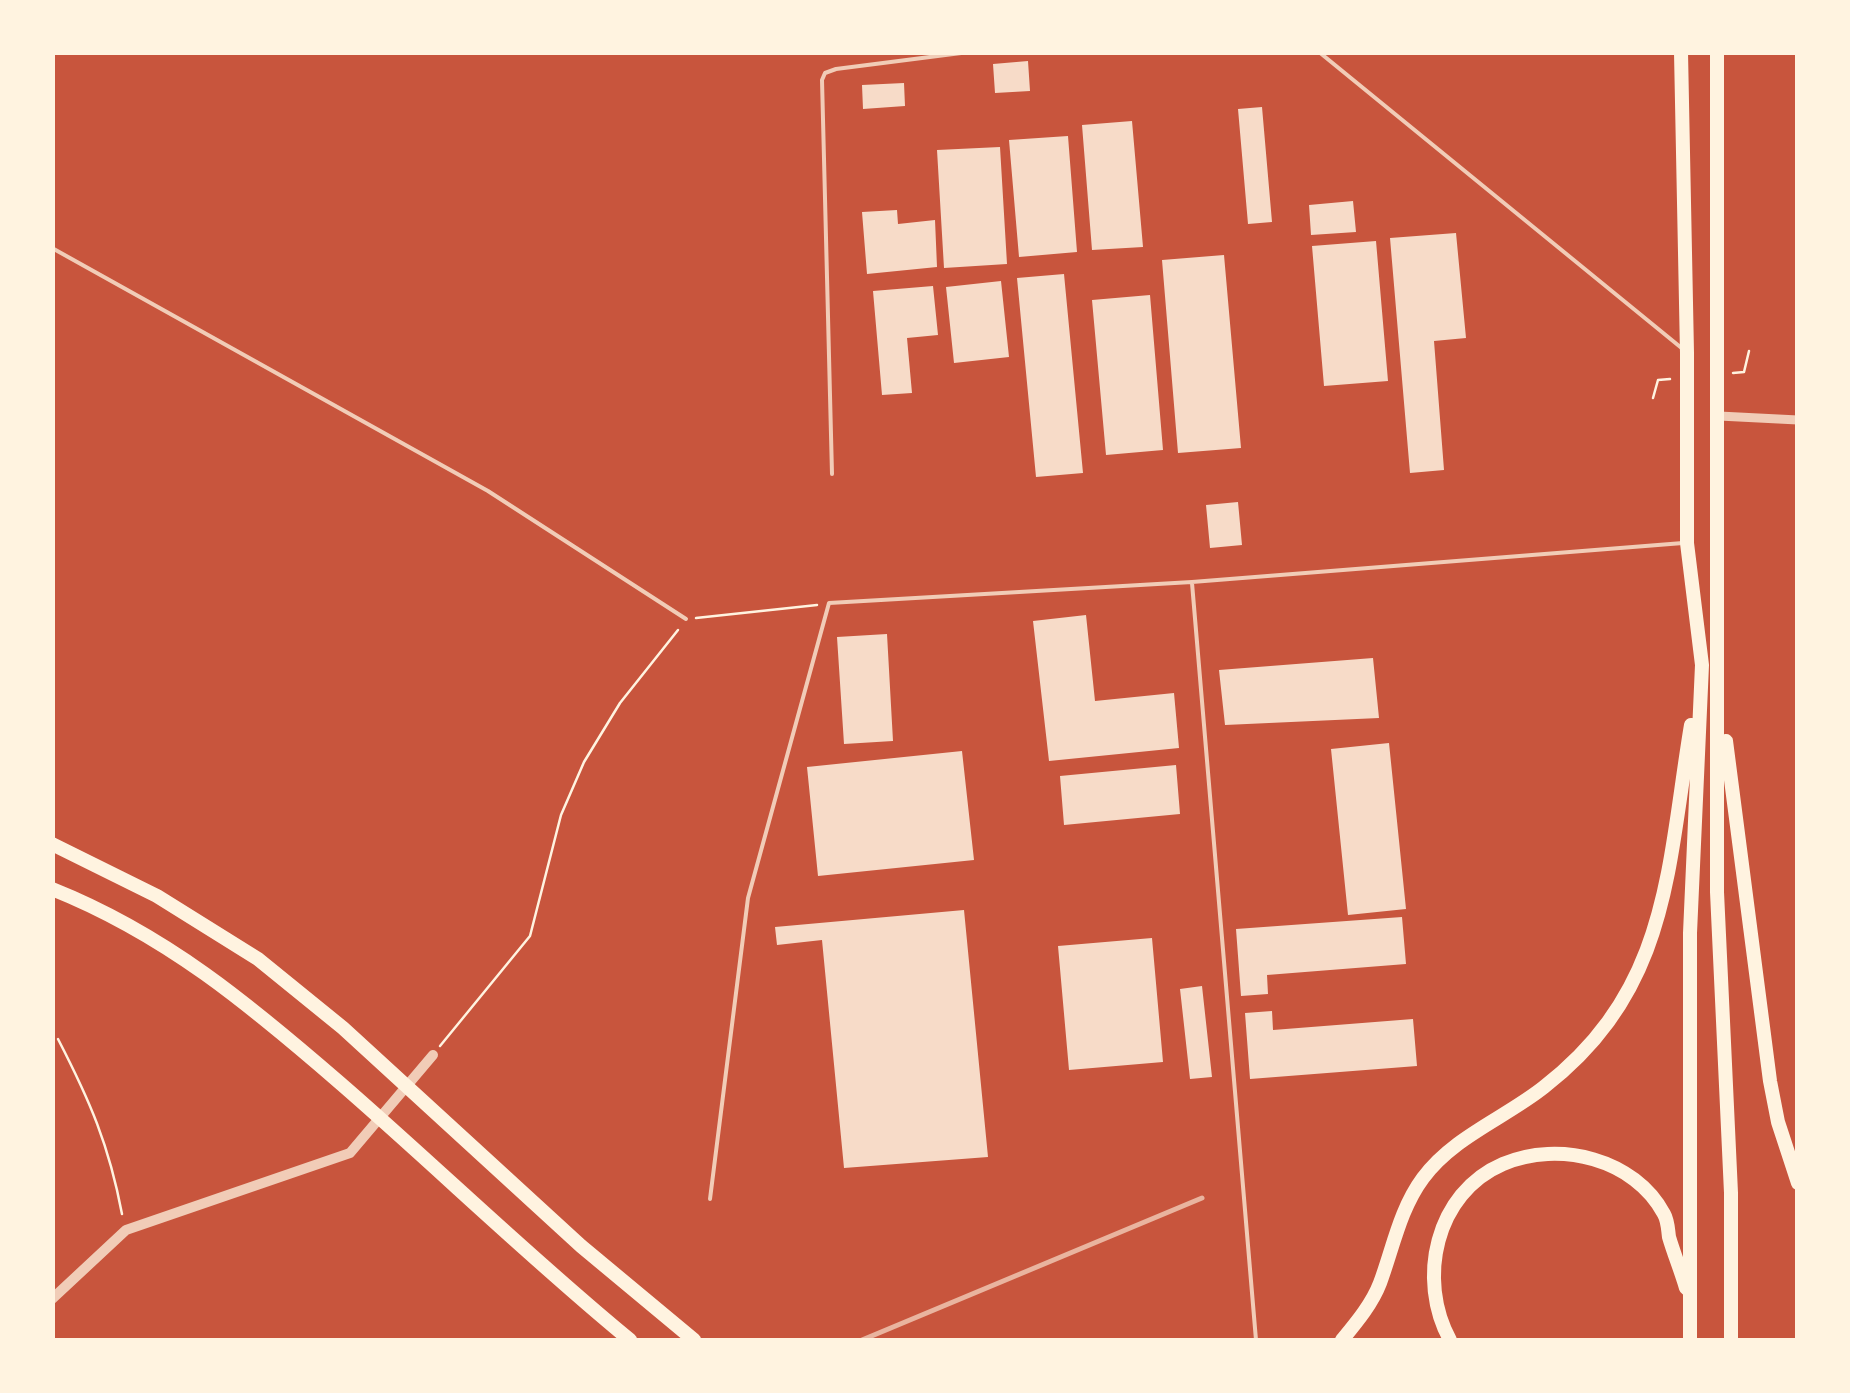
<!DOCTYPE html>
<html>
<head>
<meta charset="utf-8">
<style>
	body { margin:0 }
	#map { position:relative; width:1850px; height:1393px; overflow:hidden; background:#c8553d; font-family:"Golos Text",sans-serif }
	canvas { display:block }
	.frame { position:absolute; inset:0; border:55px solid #fff3e0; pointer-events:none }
</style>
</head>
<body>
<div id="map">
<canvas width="1850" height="1393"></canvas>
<div class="frame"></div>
</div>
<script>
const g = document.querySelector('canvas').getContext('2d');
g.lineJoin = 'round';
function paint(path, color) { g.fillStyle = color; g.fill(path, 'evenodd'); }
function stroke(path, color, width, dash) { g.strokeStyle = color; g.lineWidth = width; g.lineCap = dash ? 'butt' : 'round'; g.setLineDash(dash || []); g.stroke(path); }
const building = new Path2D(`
	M1028,61L1030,91L995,93L993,64Z
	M904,83L905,106L863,109L862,85Z
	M1262,107L1272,222L1248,224L1238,109Z
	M1132,121L1143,247L1092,250L1082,125Z
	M1068,136L1077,252L1019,257L1009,140Z
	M1000,147L1007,264L944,268L937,150Z
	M1353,201L1356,232L1311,235L1309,205Z
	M897,210L898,224L935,220L937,267L867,274L862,212Z
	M1456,233L1466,338L1434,341L1444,470L1410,473L1390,238Z
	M1376,241L1388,381L1324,386L1312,246Z
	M1224,255L1241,448L1178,453L1162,260Z
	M1064,274L1083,473L1036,477L1017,278Z
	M1001,281L1009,357L954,363L946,287Z
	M933,286L938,335L907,338L912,393L882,395L873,291Z
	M1150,295L1163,450L1106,455L1092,300Z
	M1238,502L1242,545L1210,548L1206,505Z
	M1086,615L1095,701L1174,693L1179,748L1049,761L1033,621Z
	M887,634L893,741L844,744L837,637Z
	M1373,658L1379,718L1225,725L1219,670Z
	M1389,743L1406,909L1348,915L1331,749Z
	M962,751L974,860L818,876L807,767Z
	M1176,765L1180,814L1064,825L1060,776Z
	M964,910L988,1157L844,1168L822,940L777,945L775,927Z
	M1402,917L1406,964L1267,975L1268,994L1241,996L1236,929Z
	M1152,938L1163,1062L1069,1070L1058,946Z
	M1202,986L1212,1077L1190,1079L1180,989Z
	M1272,1011L1273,1030L1413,1019L1417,1066L1250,1079L1245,1013Z`);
const path = new Path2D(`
	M1733,373L1744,372L1749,351
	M1653,398L1658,380L1670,379
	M696,618L817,605
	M58,1039C90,1101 109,1145 122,1214
	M440,1046L530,936L561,815L584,762L620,703L678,630`);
const service = new Path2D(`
	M1319,52L1684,350
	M52,248L488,491L686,619
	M832,474L822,80L825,73L836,69L969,52
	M1192,583L1256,1340
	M710,1199L748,898L829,603L1192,582L1683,543`);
const minor = new Path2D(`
	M1719,416L1798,420`);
const tertiary = new Path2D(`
	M52,1299L126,1230L350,1153L433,1055`);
const trunk = new Path2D(`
	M1681,52L1687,353V543L1702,665L1690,933V1340
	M1717,52V892L1731,1193V1340
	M1726,741L1770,1081L1778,1122L1798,1183
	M52,844L157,896L258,959L343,1028L581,1246L694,1340
	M52,889C165,934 250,1005 340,1083C438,1168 530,1258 630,1340
	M1342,1340C1356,1323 1372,1304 1380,1283C1393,1248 1400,1209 1423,1178C1453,1137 1505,1118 1544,1087C1670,989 1667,869 1691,725
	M1450,1340C1417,1280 1435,1193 1503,1164C1559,1140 1635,1159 1664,1214C1668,1221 1668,1230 1669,1237C1674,1254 1681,1271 1686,1288`);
const rail = new Path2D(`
	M862,1340L1202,1198`);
paint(building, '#f7dbc8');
stroke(path, '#fff3e0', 2.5);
stroke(service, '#f1ccb7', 4);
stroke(minor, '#f1ccb7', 9);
stroke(tertiary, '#f1ccb7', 10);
stroke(trunk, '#fff3e0', 14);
stroke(rail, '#e9b49f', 5);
</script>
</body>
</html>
